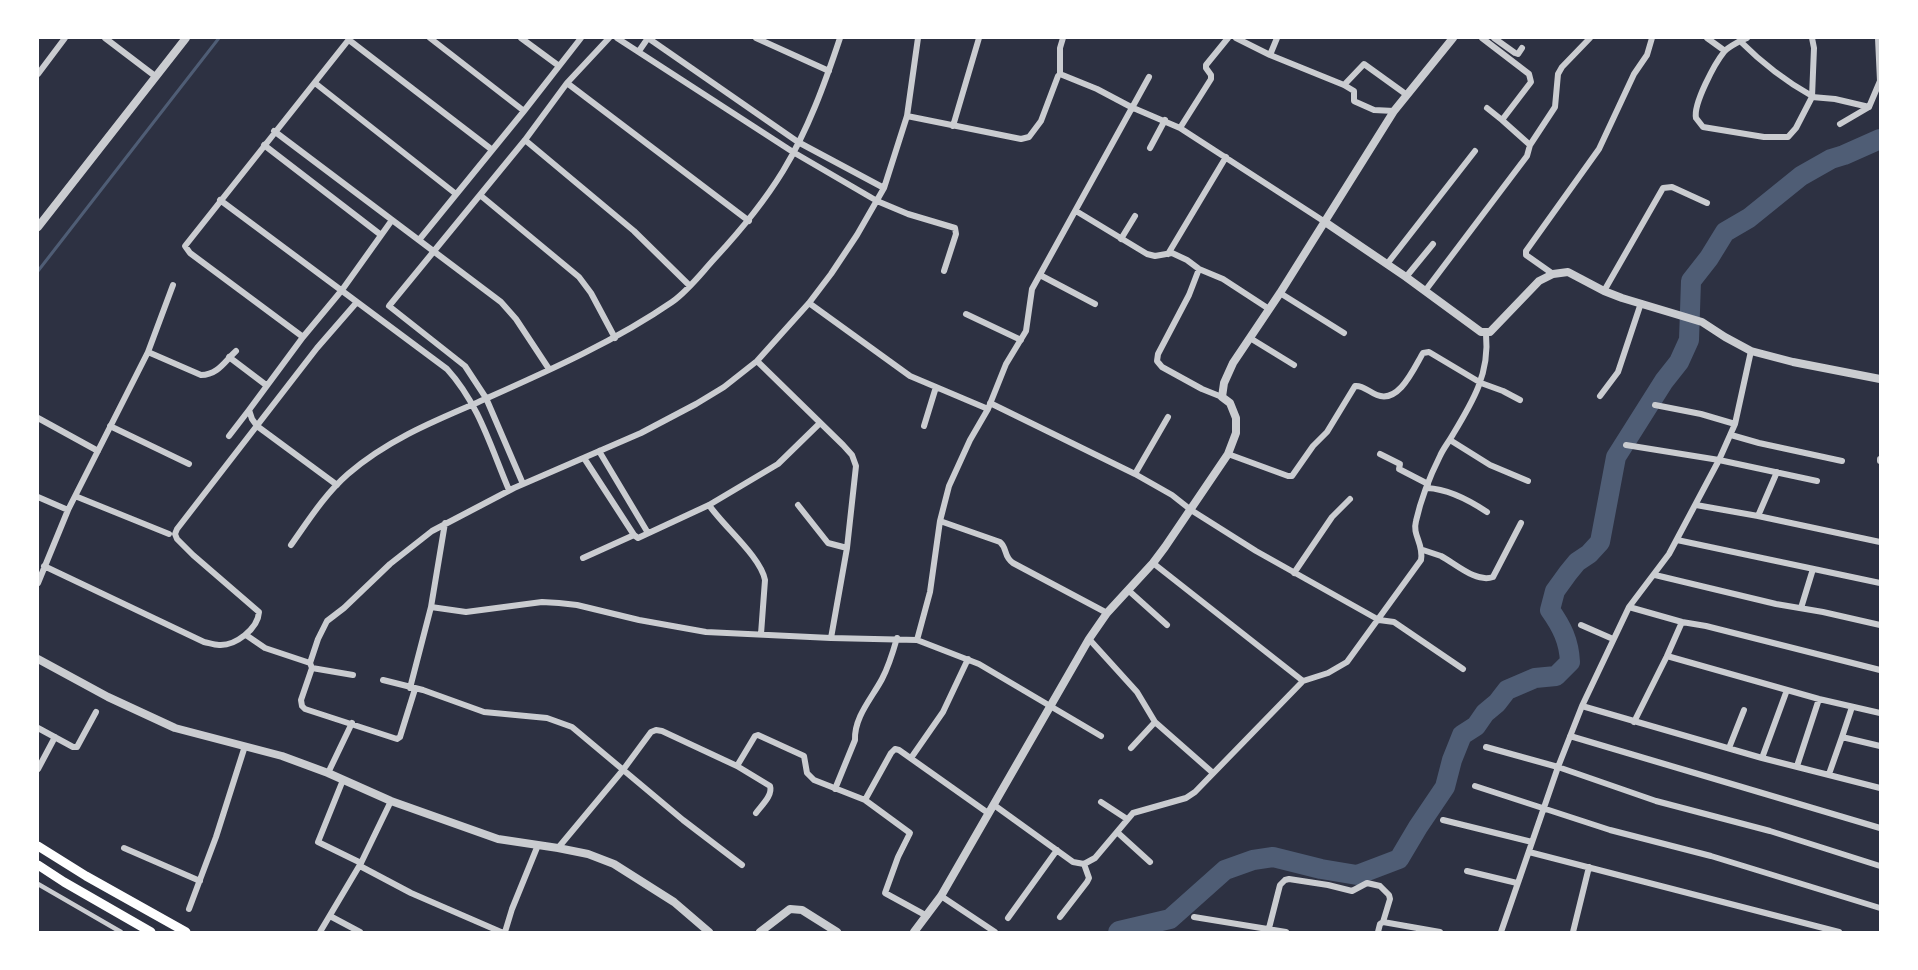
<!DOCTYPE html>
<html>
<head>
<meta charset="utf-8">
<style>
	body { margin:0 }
	#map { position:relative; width:1918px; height:970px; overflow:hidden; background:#2d3142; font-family:"Source Serif 4",serif }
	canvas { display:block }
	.frame { position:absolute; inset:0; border:39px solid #fff; pointer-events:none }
</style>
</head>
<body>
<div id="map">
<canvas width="1918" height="970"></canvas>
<div class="frame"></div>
</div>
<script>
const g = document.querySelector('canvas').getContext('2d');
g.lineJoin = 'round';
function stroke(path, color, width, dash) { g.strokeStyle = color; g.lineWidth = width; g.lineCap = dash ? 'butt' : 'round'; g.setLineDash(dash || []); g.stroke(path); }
const stream = new Path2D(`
	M38,271L219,38`);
const river = new Path2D(`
	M1118,932L1119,931L1170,919L1225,870L1253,860L1273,857L1321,869L1357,875L1399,859L1418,827L1445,787L1452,760L1462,735L1476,726L1485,713L1497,703L1507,690L1535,678L1556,676L1570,662C1569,641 1562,627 1550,610L1555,591L1568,573L1577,562L1589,554L1600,542L1616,457L1664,381L1679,362L1689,340L1691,281L1709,258L1725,232L1749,218L1801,176L1831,159L1844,155L1880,139`);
const pedestrian = new Path2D(`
	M38,884L121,932`);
const minor = new Path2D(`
	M105,38L155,76
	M430,38L524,111
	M521,38L559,66
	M617,38L793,152L877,201L908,214L955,228L956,234L944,271
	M756,38L829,71
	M1236,38L1270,55L1344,85L1354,91V101L1356,102L1374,110L1394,111
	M1482,38L1529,74L1531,82L1502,120L1530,145
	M1494,38L1515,53L1518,54L1522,48
	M1707,38L1725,51
	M1747,38L1740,41C1762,63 1785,81 1812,96
	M349,40L491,149
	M1740,41C1735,44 1728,47 1724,52C1715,63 1693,104 1696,118L1703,127L1764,137H1788L1796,128L1812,97
	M639,51L648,38L798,142L884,188
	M1270,55L1277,38
	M38,74L65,38
	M1060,74L1097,89L1131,107L1180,128L1325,222
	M1060,74V48L1063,38
	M315,83L456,194
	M567,83L749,221
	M1344,85L1364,64L1407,95
	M1812,97L1814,48L1812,38
	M1812,97L1835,99L1869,107
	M1869,107L1880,81L1878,38
	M1487,108L1502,120
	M907,116L1021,139L1029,137L1041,121L1058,76L1060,74
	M1840,124L1869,107
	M953,126L979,38
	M1180,128L1211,79V75L1206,68V65L1228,38
	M274,131L501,302L516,319L549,369
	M525,140L634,231L690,286
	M264,145L381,235
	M1150,148L1165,120
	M480,195L579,277L591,293L615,338
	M220,200L447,369C479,404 491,448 509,490
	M1076,211L1147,254L1155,256L1172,253L1187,260L1199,269L1223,279L1269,309
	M1121,239L1135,216
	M419,240L524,111L581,38
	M1168,254L1226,157
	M1387,264L1475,151
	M1199,269L1189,295L1158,354L1157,361L1162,367L1202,389L1222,397
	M1553,274L1526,255V251L1599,149L1634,74L1647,55L1652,38
	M1040,275L1095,304
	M1406,277L1433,244
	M1425,291L1527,156L1530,145L1555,107L1558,74L1562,67L1590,38
	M1604,291L1663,188L1672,187L1707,203
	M1280,293L1344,333
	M809,303L910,376L988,409
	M966,314L1021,340
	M303,337L190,253L185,246L350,38
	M1250,338L1294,365
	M148,352L201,375C218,375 225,361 236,351
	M229,357L266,385
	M757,361L843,445L852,455L856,466L847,548L831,638
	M1600,396L1618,372L1641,303
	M990,403L1135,474L1172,495L1191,510L1256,551L1379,620L1394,622L1463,669
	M1655,405L1701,414L1735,424
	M38,418L98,451
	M110,426L189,464
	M924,426L936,387
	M1731,435L1759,443L1842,461
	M229,436L249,410
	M1450,440L1490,465L1528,481
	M1626,445L1719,460L1817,481
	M599,451L648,533
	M1228,454L1288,476H1292L1313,446L1327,432L1355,386C1363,385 1369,392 1377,395C1399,404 1414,368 1423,353L1429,352L1481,383L1503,391L1520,400
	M1380,454L1400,464L1399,469L1428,484
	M584,458L634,535L638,538L709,505L778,464L819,424
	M1880,461V459
	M1135,474L1168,417
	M523,484L486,398L465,366L389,306L525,140L567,83L609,38
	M337,485L257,426L252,419L249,410L303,337L342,290L392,220
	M1427,488C1449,489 1469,500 1487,512
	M75,496L169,534
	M38,497L68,510
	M709,505C723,526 761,557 765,580L761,634
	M798,505L828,543L847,548
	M1696,505L1758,516L1880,542
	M1758,516L1777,472
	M940,521L1000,542C1008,549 1003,556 1013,563L1107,613
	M445,523L431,607L466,612L542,602L559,603L577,605L639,620L706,632L831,638L917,640L979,664L1101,736
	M1677,540L1880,583
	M291,545C308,521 325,494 348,474C385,442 429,423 474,404C541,374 611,344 672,302C689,290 702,272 716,257C741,230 764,202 783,171C808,130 825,83 840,38
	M1423,550C1429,552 1435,554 1441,556C1456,564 1476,583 1493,577L1521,523
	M583,558L634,535
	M1153,563L1303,681
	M44,566L204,642C209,643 214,645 219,645C235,646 258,629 259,612L193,555L177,539L175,534L177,529L317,348L357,302
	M1294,573L1332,517L1350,499
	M1655,575L1776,604L1823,612L1880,625
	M38,583L68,510L148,352L173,285
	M1128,590L1167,625
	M1629,607L1682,622L1706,626L1880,670
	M1801,608L1813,569
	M1682,622L1667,656L1819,699L1880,713
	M1581,625L1613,639
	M246,635L265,648L310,663
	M1089,639L1137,692L1155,722L1213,773
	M917,640L930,592L940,521L949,486L970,440L988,409L1006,364L1026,331L1032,289L1149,77
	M312,668L353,675
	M383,680L423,690L484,712L547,718L572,727L683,820L742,865
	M410,688L431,607
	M415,689L400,737L397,739L305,709L302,706L301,700L312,668L310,663L318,639L327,621L344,608L390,564L432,531L514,488L641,433L696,404L724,387L757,361L809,303L831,274L857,235L884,188L907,116L918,38
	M1582,706L1762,758L1880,788
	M1634,722L1667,656
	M38,728L73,747H77L96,712
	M1570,736L1880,828
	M1842,737L1852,707
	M1486,747L1558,767L1656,801L1770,831L1880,866
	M1131,748L1155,722
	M1729,748L1744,710
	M911,758L943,712L968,659
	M1762,758L1787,690
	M737,766L770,786C773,795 762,805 756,813
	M1797,766L1819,699
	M38,769L55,737
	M328,773L352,723
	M1829,774L1842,737L1880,746
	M343,780L318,842L361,863
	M1475,786L1610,830L1711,856L1880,908
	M835,789L855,740C854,717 872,698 882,679C889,666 893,652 897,638
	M865,800L891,753L895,749L899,750L988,813
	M1101,802L1127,819
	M994,805L1073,862L1084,864L1095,858L1133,813L1186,798L1195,792L1303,681L1328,673L1347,662L1421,560C1424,543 1412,536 1416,521C1421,499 1430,476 1440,456C1443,449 1448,443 1452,436C1472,403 1490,374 1486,334
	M1443,820L1532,842
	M1117,832L1150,862
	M124,848L200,881
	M558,848L623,770L651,732L656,730L662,731L737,766L755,736L758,735L804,756L807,773L814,780L865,800L910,833L898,857L885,893L927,916
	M1529,852L1839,932
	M360,866L411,893L501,932
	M1467,871L1517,883
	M941,896L995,932
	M189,909L216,837L245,746
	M330,916L360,932
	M1060,917L1087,882L1089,878L1084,864
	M1194,917L1286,932
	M1008,918L1057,850
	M320,932L361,863L391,801
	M505,932L512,909L538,845
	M1268,932L1280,885L1285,880L1289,879L1328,885L1352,891L1367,883L1380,886L1389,895L1390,899L1383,922
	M1378,932L1380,924L1383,922L1440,932
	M1501,932L1558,767L1582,706L1629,607L1669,554L1719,460L1735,424L1751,351
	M1573,932L1589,867`);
const tertiary = new Path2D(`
	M1325,222L1406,277L1481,332H1490L1539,281L1553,274L1568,272L1604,291L1622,298L1702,322L1725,337L1751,351L1793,362L1880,379
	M38,227L186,38
	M38,659L108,697L175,728L282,756L328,773L391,801L498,839L558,848L588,854L614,864L674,902L709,932
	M760,932L790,909L802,910L837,932
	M914,932L941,896L1089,639L1107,613L1153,563L1165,547L1228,454L1236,433V418L1230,403L1222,397L1224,383L1233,363L1280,293L1394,111L1453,38`);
const primary = new Path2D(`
	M38,846L86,876L186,932
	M38,865L64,882L151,932`);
stroke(stream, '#4f5d75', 3);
stroke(river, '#4f5d75', 20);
stroke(pedestrian, '#caccd0', 4.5);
stroke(minor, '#caccd0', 6);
stroke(tertiary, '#caccd0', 8);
stroke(primary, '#fff', 9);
</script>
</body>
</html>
